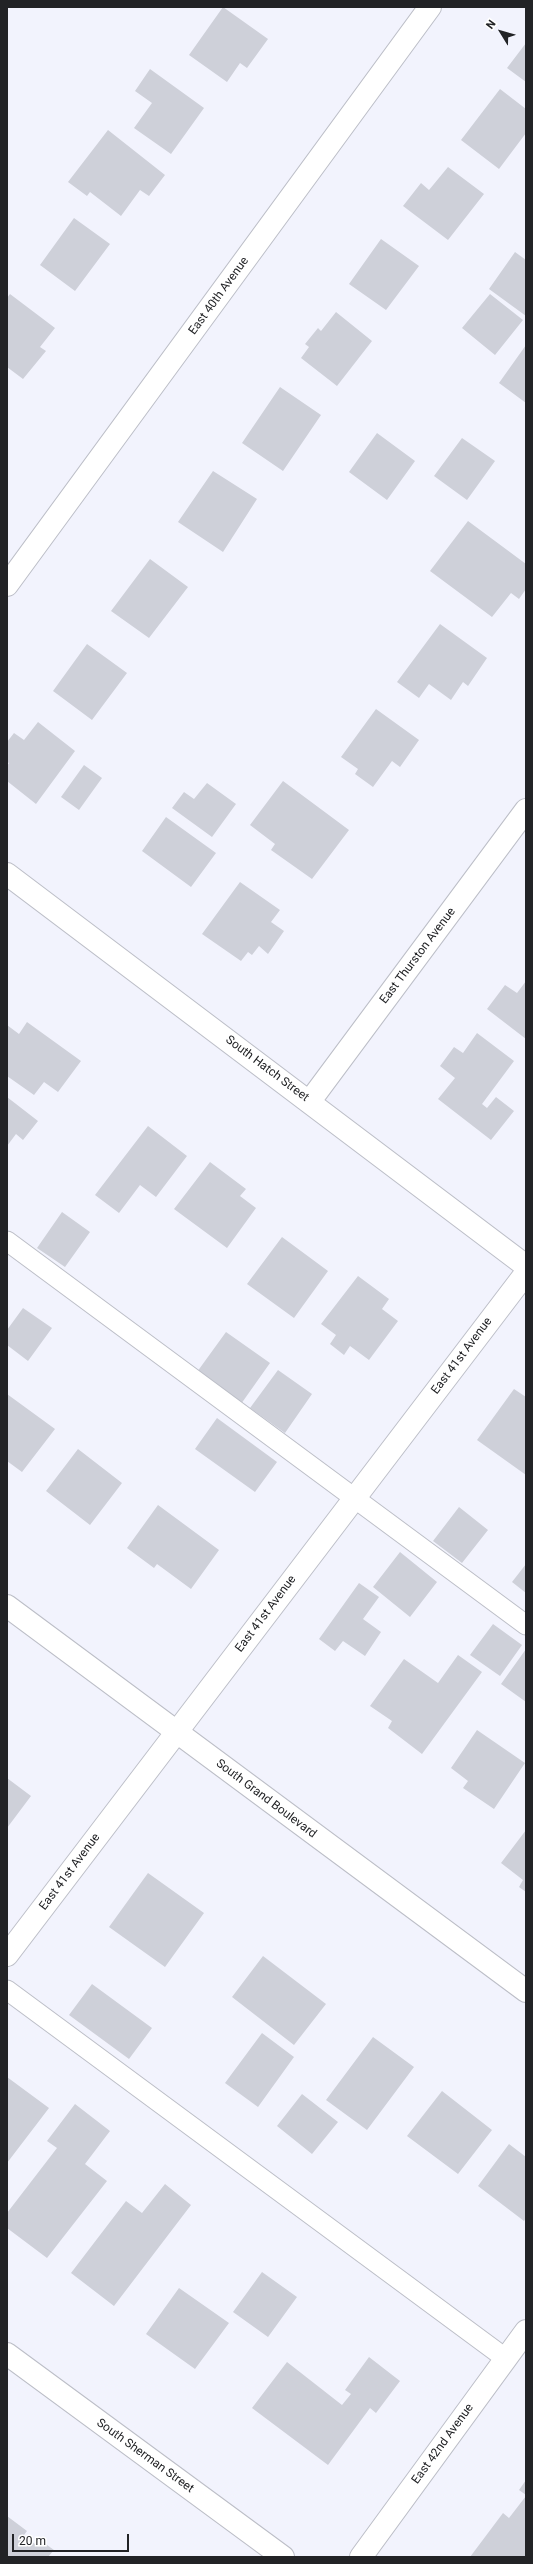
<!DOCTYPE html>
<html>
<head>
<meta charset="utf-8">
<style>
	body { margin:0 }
	#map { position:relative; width:533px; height:2564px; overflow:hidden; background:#f2f3fd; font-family:Roboto,sans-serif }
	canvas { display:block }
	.frame { position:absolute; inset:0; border:8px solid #222326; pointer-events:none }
	.north { position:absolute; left:481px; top:12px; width:40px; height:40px; -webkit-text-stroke:3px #fff; paint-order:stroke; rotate:307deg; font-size:11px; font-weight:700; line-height:16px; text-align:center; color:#222326 }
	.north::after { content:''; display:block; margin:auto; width:14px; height:18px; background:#222326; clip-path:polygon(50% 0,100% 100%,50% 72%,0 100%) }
	.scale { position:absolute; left:12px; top:2534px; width:117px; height:18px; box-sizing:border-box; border:2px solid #222326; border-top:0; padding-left:5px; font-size:12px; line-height:14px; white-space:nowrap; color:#222326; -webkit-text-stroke:3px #fff; paint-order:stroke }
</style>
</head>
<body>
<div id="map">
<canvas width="533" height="2564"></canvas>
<div class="frame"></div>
<div class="north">N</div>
<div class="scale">20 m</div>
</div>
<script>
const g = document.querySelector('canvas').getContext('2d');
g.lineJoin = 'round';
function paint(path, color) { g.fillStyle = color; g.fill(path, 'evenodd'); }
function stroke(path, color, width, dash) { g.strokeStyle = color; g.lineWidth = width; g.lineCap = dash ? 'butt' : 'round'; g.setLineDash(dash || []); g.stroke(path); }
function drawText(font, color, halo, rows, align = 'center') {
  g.font = font + ' Roboto,sans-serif'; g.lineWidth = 3; g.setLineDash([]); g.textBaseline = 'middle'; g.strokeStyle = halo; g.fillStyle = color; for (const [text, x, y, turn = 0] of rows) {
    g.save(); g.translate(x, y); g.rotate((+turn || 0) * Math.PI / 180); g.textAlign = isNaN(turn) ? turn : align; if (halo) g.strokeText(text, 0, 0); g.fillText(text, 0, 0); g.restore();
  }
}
const building = new Path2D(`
	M223,7L268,39L247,68L240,63L227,82L189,55Z
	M526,43V82L507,68Z
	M150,69L204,108L171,154L134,128L152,103L135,91Z
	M500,89L526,109V133L499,169L461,140Z
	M108,130L165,175L149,196L140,190L121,216L90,192L87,196L68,182Z
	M448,167L484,194L448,240L403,206L421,183L429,190Z
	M74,218L110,244L75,291L40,265Z
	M381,239L419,266L386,310L349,284Z
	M515,252L526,260V316L489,289Z
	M10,294L55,328L40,347L46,351L23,379L7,367V298Z
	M490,294L523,320L495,355L462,328Z
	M336,312L372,341L337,386L301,358L309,347L305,344L318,328L321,331Z
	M526,345V403L499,383Z
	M280,387L321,415L283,471L242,443Z
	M377,433L415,461L387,500L349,472Z
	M462,438L495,461L467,500L434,476Z
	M213,471L257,499L223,552L178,522Z
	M468,521L526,564V589L519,599L511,593L492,617L430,571Z
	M150,559L188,587L149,638L111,611Z
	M440,624L487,658L468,686L463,682L451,700L429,684L419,698L397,682Z
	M87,644L127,673L92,720L53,691Z
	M376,709L419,740L400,767L392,761L373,787L355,774L358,769L341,757Z
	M38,722L75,751L36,804L7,781V766L9,763L7,762V742L14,733L24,740Z
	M84,765L102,778L79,810L61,797Z
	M283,781L349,830L312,879L271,850L275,844L250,825Z
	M207,783L236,804L212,837L172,808L184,792L194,799Z
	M166,817L216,853L191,887L142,851Z
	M240,882L280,910L271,922L284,931L268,954L259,946L252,955L248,952L241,961L202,934Z
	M526,981V1039L487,1009L505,985L517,993Z
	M27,1022L81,1061L58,1092L44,1082L34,1095L7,1076V1025L19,1034Z
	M477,1033L514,1061L482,1104L487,1108L496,1097L514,1111L491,1140L438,1099L455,1078L440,1066L454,1047L463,1053Z
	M7,1097L38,1121L23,1140L16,1134L7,1146Z
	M148,1126L187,1156L156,1197L140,1185L119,1213L95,1195Z
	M210,1162L246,1189L240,1196L256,1208L227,1248L174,1209Z
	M62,1212L90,1232L65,1267L37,1248Z
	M282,1237L328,1271L294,1318L247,1284Z
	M358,1276L389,1299L382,1309L398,1321L369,1360L350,1346L344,1355L330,1344L336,1335L321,1324Z
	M23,1308L52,1328L28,1361L7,1345V1330Z
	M226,1332L270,1363L241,1404L197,1372Z
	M278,1370L312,1394L285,1433L250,1408Z
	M514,1389L526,1397V1475L477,1440Z
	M7,1394L55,1429L22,1472L7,1461Z
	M217,1418L277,1462L255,1492L195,1449Z
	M78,1449L122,1483L90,1525L46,1491Z
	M158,1505L219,1550L191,1589L157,1564L154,1568L127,1548Z
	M459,1507L488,1530L462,1563L433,1541Z
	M400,1552L437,1582L410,1617L373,1587Z
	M526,1564V1593L512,1582Z
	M359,1583L379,1597L363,1619L381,1632L365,1656L343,1641L335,1651L319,1639Z
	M493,1624L522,1645L500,1676L470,1655Z
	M526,1649V1702L501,1684Z
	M458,1655L482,1672L422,1754L388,1728L392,1721L370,1706L404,1659L438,1683Z
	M477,1730L525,1763L494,1809L463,1788L468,1781L451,1768Z
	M7,1778L31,1796L7,1828Z
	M526,1830V1892L519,1887L523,1880L501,1863Z
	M148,1873L204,1913L165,1967L109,1927Z
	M263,1956L326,2004L294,2045L232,1997Z
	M92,1984L152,2028L129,2059L69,2015Z
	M262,2033L294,2057L258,2107L225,2083Z
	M373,2037L414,2067L367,2130L326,2100Z
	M7,2077L49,2108L7,2163Z
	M442,2091L492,2130L458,2174L407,2136Z
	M302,2094L338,2122L312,2154L277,2126Z
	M75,2104L110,2131L85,2164L107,2181L47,2258L7,2228V2213L57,2148L47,2141Z
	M509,2144L526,2157V2218L524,2221L478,2186Z
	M165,2184L191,2205L114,2306L71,2273L126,2201L142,2213Z
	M262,2272L297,2297L268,2337L233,2312Z
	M179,2288L229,2323L195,2369L146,2334Z
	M369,2357L400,2381L376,2413L370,2408L328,2465L252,2408L287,2362L342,2405L351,2394L345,2390Z
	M526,2480V2495L519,2490Z
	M526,2496V2557H470L503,2513L509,2518Z
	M7,2516L27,2531L24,2535L36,2545L40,2540L54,2550L48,2557H7Z`);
const lane = new Path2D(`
	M7,1241L526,1625
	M7,1990L505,2358`);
const street = new Path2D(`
	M7,585L430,7
	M7,874L526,1266
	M310,1101L526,810
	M7,1955L526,1273
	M7,2354L283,2557
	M361,2557L526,2331`);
const secondary = new Path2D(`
	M7,1606L526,1991`);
const streetNames = [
	["East 40th Avenue",219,296,-54],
	["East Thurston Avenue",418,956,-53],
	["South Hatch Street",267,1069,37],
	["East 41st Avenue",462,1356,-53],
	["East 41st Avenue",266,1614,-53],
	["South Grand Boulevard",266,1799,37],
	["East 41st Avenue",70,1872,-53],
	["East 42nd Avenue",443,2444,-54],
	["South Sherman Street",145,2456,36]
];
paint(building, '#ced0d9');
stroke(lane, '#bcbec7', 21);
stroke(street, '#bcbec7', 24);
stroke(secondary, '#bcbec7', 24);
stroke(lane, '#fff', 19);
stroke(street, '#fff', 22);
stroke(secondary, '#fff', 22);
drawText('12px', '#222326', '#fff', streetNames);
</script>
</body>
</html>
